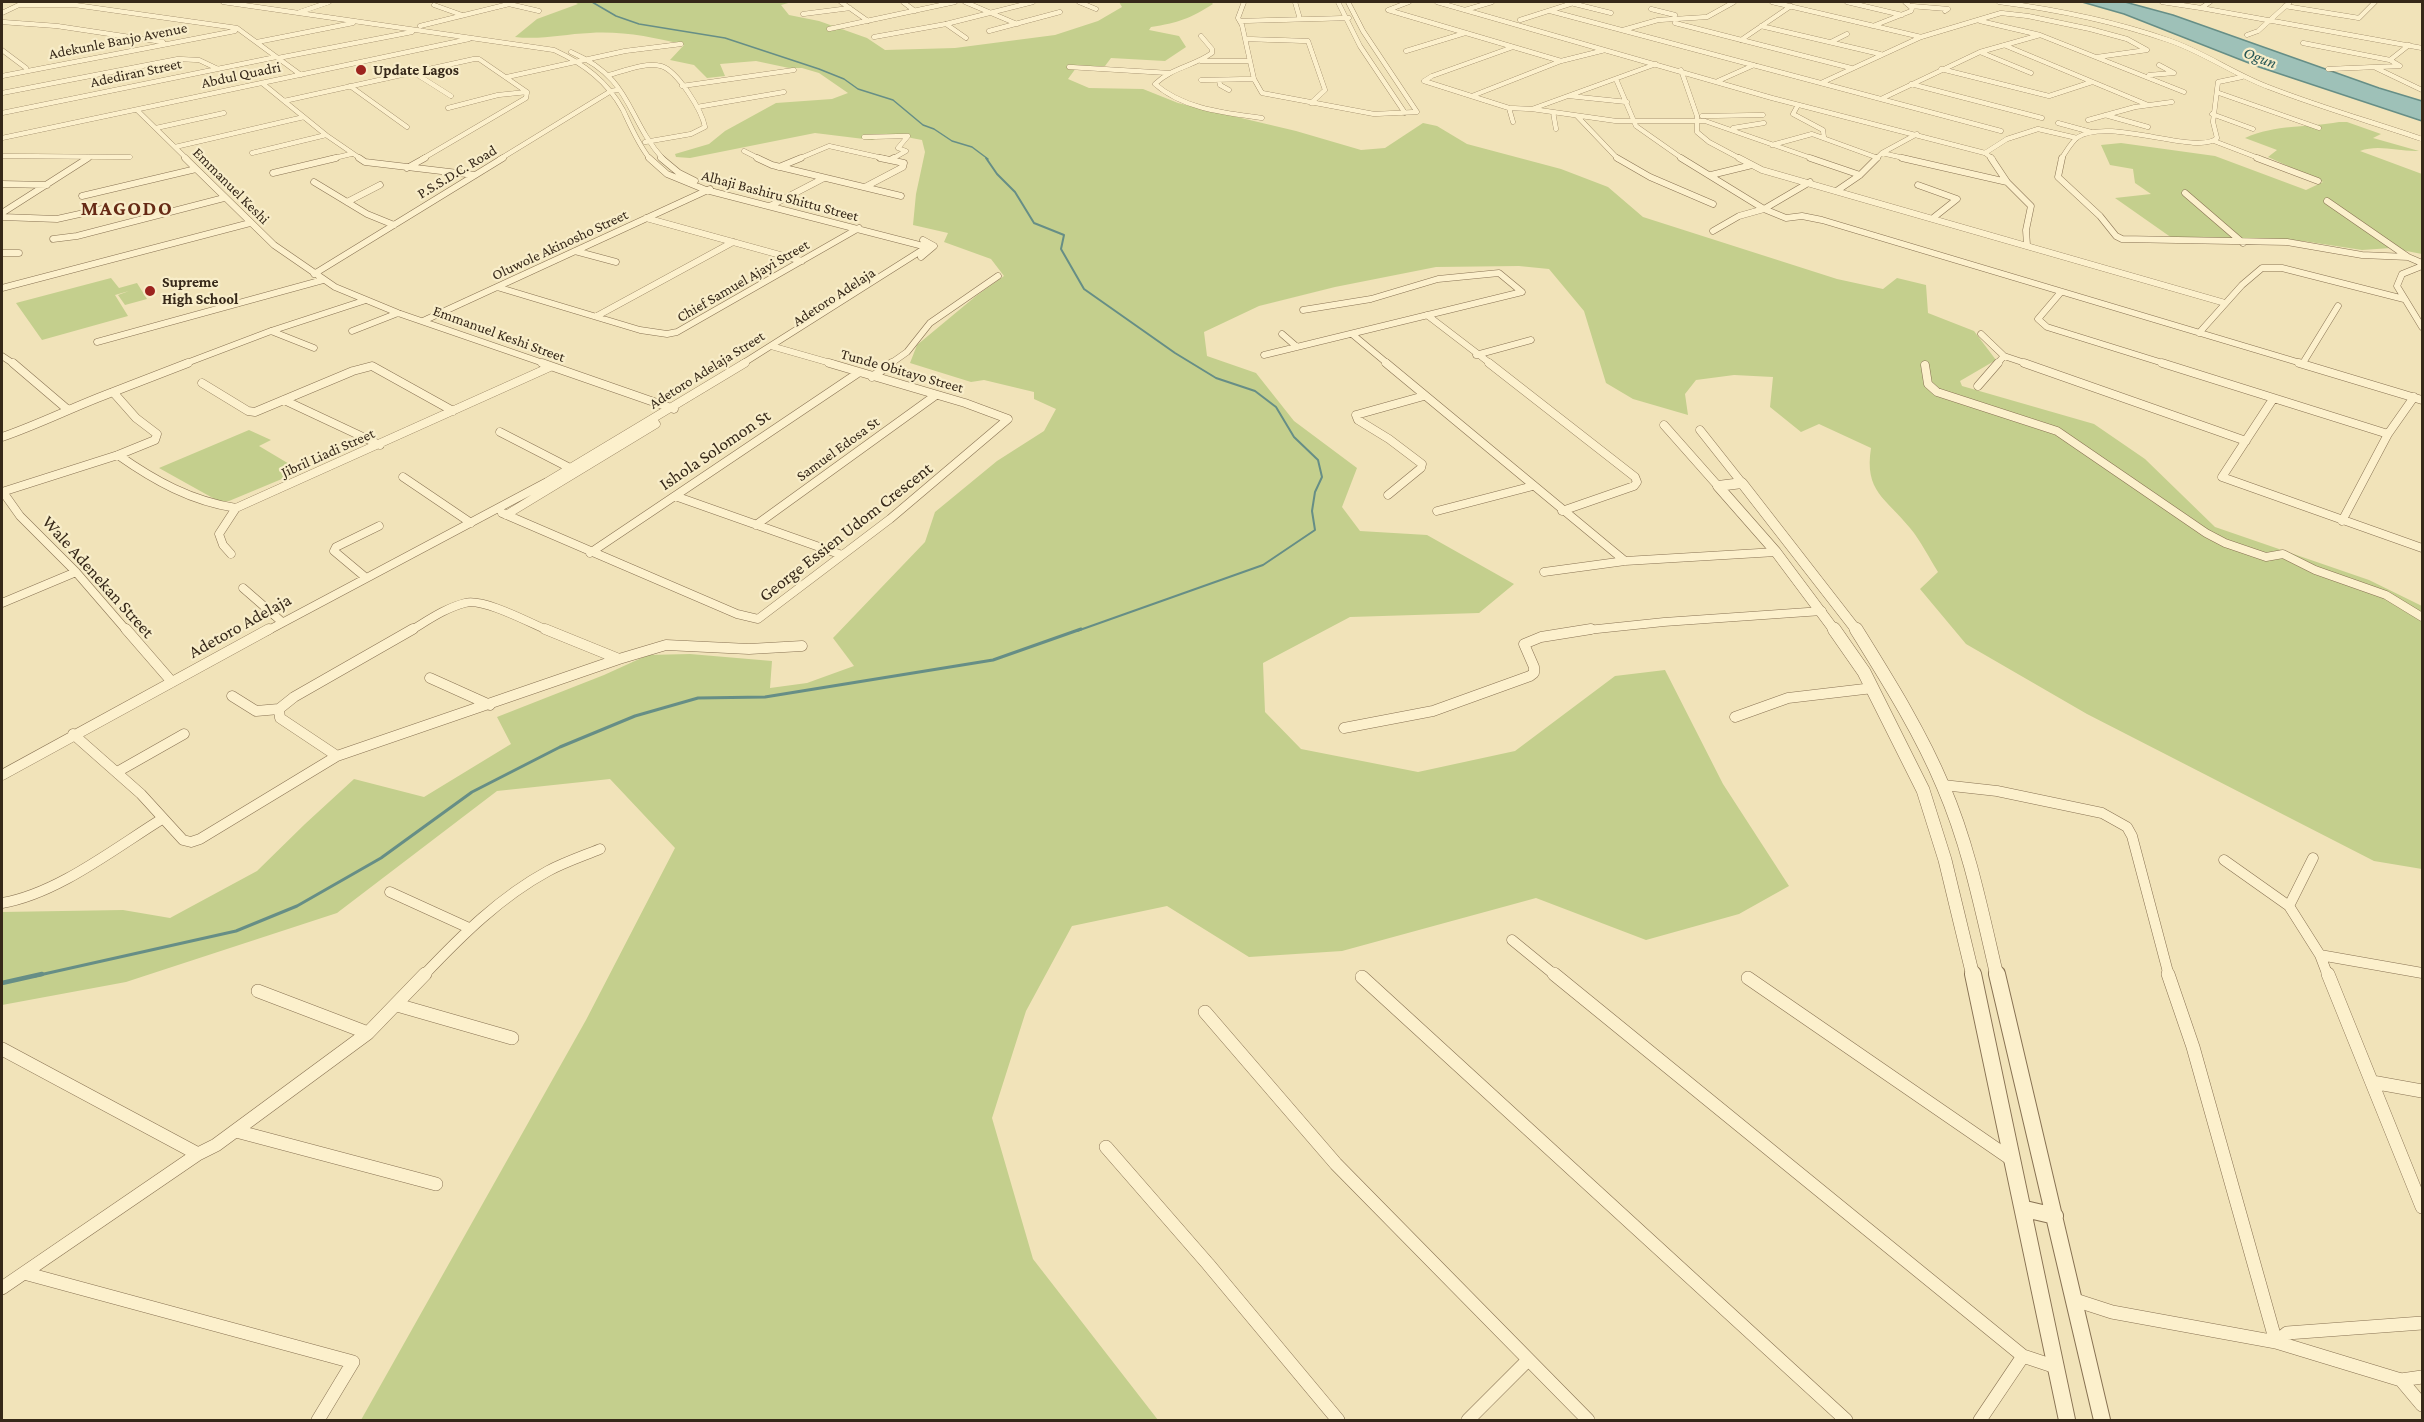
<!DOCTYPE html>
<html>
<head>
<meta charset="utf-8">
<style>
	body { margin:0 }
	#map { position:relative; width:2424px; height:1422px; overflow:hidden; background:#f1e3b9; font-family:"Crimson Pro",serif }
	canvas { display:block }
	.frame { position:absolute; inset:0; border:3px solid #362819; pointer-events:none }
</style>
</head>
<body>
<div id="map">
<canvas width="2424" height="1422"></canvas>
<div class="frame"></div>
</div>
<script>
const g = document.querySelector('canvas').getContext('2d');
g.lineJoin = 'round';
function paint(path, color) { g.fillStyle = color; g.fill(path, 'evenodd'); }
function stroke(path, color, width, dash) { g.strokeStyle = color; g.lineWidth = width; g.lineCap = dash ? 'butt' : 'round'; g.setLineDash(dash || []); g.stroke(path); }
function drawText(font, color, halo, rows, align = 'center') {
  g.font = font + ' "Crimson Pro",serif'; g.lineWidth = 4.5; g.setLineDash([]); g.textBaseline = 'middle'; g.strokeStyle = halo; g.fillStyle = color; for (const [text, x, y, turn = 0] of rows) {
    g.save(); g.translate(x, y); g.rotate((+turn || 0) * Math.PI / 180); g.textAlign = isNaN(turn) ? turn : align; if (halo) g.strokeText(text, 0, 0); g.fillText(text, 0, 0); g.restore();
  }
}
const green = new Path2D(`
	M574,2H792L781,5L789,15L819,21L867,38L885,50L955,48L1055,35L1098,21L1122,7L1119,2H1211L1213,4C1191,18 1178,23 1151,27L1149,30L1179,36L1186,47L1165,61L1111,58L1105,66L1076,68L1068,79L1089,88L1143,89L1178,103L1296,131L1361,150L1385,148L1423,123L1437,126L1467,144L1561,169L1608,187L1643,217L1837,279L1883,289L1897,278L1926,285L1928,313L1974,331L1996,360L1960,381L1962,386L2094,424L2145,459L2215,527L2369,580L2422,606V869L2374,861L2087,714L1966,644L1920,589L1938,572C1929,558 1921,541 1910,528C1886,498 1864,492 1871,448L1819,424L1801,432L1770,407L1773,377L1734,375L1696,380L1685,394L1688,415L1633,399L1606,383L1584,311L1549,269L1519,266L1436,267L1335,287L1259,306L1204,332L1207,356L1256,373L1294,421L1357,468L1342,507L1360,531L1427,535L1514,584L1479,613L1350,617L1263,663L1265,712L1301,749L1418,772L1515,751L1615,676L1665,670L1723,784L1789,886L1739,914L1646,940L1536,898L1342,951L1249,957L1167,906L1072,926L1026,1011L992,1118L1033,1259L1158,1420H361L586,1020L675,848L610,779L497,791L337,913L126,982L2,1005V912L123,910L170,918L257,871L305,824L354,779L424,797L511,744L497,717L604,675L648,655L690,654L772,661L770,688L807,683L854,666L833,638L925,542L935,512L997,461L1044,431L1056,409L1034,399V392L984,380L971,382L910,363L917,345L976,296L1004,276L991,259L944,242L948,233L913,225L916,194L925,152L922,140L890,134L872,140L815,133L690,158L676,157L675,154L709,144L725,131L776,103L832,99L848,93L819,73L802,68H789L756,61L720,64L725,76L707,78L694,65L670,60L684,45C653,37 622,31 590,33C564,34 541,40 515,37L537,19L578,4Z
	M2339,122H2347L2381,134L2373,138L2419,151C2399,152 2379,144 2360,151L2422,174V254L2391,248L2362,250L2303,241L2172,238L2115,198L2151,194L2135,183L2133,169L2110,165L2101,145L2121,143L2215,156L2306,190L2323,182L2268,157L2277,150L2245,138C2276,124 2307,128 2339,122Z
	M111,278L119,288L137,283L147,299L125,305L118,295L129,291L115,295L128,316L42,340L16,303Z
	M249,430L271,440L259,446L301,471L229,501L220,502L159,468Z`);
const water = new Path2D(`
	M2082,2H2125L2173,15L2379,88L2422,101V121L2259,67L2124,14Z`);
const streamFar3 = new Path2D(`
	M592,2L616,16L639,24L725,38L819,69L844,79L858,89L893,100L923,125L934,129L952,141L972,147L988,159`);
const streamFar2 = new Path2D(`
	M986,158L997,174L1015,192L1034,223L1064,235L1061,249L1084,289L1175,353L1216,378L1255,391L1276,407L1294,437L1318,460L1322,477L1315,492L1312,511L1315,530L1263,565L1077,631`);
const streamFar1 = new Path2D(`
	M35,976L236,931L297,906L381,858L472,792L560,747L635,716L698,698L765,697L993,660L1081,629`);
const stream = new Path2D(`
	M2,983L42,974`);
const minorFar4 = new Path2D(`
	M223,2L554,50C584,64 607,81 623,110C631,127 638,144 650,159
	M841,2L868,21
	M903,2L915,11
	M965,2L1017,24
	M1079,2L1096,9
	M1244,2L1238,18L1242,25L1254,79L1262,93L1374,114L1417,112L1363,31L1348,2
	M1295,2L1300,19
	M1338,2L1360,46L1405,113
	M1409,2L1388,10L1561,61
	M1437,2L1772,98L1985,153L1993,159
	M1772,2L1921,37
	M1847,2L1902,15
	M1999,2C2053,9 2116,22 2168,40C2204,52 2235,75 2271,88C2320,107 2372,122 2422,139
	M2162,2L2201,8
	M2210,2L2201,8L2422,48
	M1571,3L1611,13
	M19,5H75L237,28L301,75
	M434,5L462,15
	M1911,6L1948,9L1945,11
	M2285,6L2359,18L2375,2
	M1651,9L1675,15
	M1465,10L1492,2
	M1550,11L2001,131
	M300,12L329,2
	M2,13L23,3
	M803,14L850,8
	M1520,20L1576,2
	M1240,21L1349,18
	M1980,21L2040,35L2184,92
	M2,22L57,26L163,42
	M1675,23L1851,68
	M946,24L966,38
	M420,26L509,4L539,11
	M1761,26L1880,54
	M1873,26L1911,11L1912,8L1905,2
	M829,29L955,2
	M1623,30L1658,20L1707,17L1734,2
	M989,31L1060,12
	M2247,35L2258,31L2289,3
	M1201,36L1212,49V53C1194,66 1171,68 1155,84C1183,109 1226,113 1262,118
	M874,37L946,24L1033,2
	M1245,39L1308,41L1325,90L1311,103
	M1741,40L1791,6
	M257,42L353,23
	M1831,42L1847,34
	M2303,43L2390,60
	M2004,45L2148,105
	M2,50L26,68
	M1406,51L1465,33
	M571,52C633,79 625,116 663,159
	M1980,52L2031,73
	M278,58L412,32
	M1201,61H1249
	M1069,67L1169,73
	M2376,68L2422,90
	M1941,69L2049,96L2092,82
	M2328,69L2400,66L2390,60L2409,45
	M1681,70L1697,116V132L1709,142L1741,159
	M413,72L451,96
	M609,75C624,71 645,62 661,66C678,71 702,111 705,127L691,134L645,142
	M2149,75L2174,73L2159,65
	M2,76L235,31
	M507,77L625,51L681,44
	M1616,79L1636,126L1683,159
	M1201,80L1254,79
	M1219,80L1220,85L1229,90
	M1424,81L1509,108L1532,109L1656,64
	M1424,81L1432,76L1513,47
	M1718,81L1754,65
	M262,83L326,135L361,159
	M1821,83L1921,37L2001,13L2028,16L2090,29L2127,39L2147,50L2097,57
	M1911,84L2042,118
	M350,86L407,127
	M682,86L794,70
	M2,93L178,59L199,60L218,69
	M2219,93L2319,128
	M1472,96L1561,61L1605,50
	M1569,96L1627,102
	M1881,99L1980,52L2040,35
	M284,101L474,59H479L527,92L526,98L422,159
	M1798,105L1793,114L1823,130L1824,138
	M697,107L784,92
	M448,108L498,95L527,92
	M1509,108L1513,122
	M1532,109L1616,121H1705L1814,159
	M137,110L187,159
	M1553,112L1556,129
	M2,113L276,57
	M2212,114L2253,129
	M2105,115L2148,127
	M1577,116L1618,159
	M1702,116L1763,115
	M2088,120L2135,107L2172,102
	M2058,123L2091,132
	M156,128L224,113
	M1733,128L1764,123
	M864,137L908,136L898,148L906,151L892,159
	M2,138L469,39
	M2214,141L2261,159
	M1772,145L1812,134L1878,158
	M175,147L304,117
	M744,151L760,159
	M252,153L326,135
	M1882,153L1908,159
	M1985,153L2007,139L2038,129L2077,138
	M2,156L130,157
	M330,159L351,154
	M500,159L611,91L617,90
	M798,159L829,146L887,159
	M1876,159L1882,153L1917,134
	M2061,159C2066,152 2071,142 2078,137C2110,117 2197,156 2217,138L2213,122L2218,82L2242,77`);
const minorFar3 = new Path2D(`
	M185,158L274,245L335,287L398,313L546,364
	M359,158L365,162L475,175
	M649,158L667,174L706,190L927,247L742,364
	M661,158L679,173L695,181
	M757,158L772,165L901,196
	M1617,158L1650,177L1713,204
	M1681,158L1764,209L1786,218L1802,216L1822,220L2304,364
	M1739,158L1762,170L2225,303
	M1810,158L1860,175
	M1902,158L2007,182
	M1991,158L2007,182L2031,206L2026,230L2027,245
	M2062,158L2058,177L2100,216L2116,236L2122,239L2287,242L2362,255L2408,257L2422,263
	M2257,158L2318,181
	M892,159L894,158
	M779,167L801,158
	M407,168L425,158
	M273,173L336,158
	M1711,175L1752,165
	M314,182L367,214L394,225
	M2,184L47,185
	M1918,185L1957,199L1933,218
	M865,187L903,167L904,163L880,158
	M1838,190L1860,175L1877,158
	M2185,193L2243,243
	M82,196L196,169
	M2327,201L2408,257
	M347,202L380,185
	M770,206L824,178
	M2,213L88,158
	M2,217L57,219L102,209
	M646,218L802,261
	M1713,231L1739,216L1764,209L1810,182
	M53,239L77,236L224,198
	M575,251L616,262
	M2,253H19
	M921,257L934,246L923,240
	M2422,266L2402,274L2397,286L2422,327
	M314,274L503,158
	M497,287L640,330L667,334L677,332L859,228
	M2,288L250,223
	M2061,292L2038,319L2047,327L2166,364
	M1427,315L1491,364
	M597,316L733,242
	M423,321L710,189
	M271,331L314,348
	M352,331L398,313
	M2199,333L2242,285L2262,268H2282L2404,299
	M1282,334L1297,347
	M1352,334L1388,364
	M1981,334L2004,356L2028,364
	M97,342L323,280
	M771,346L834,364
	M1264,355L1522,292L1499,273L1438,279L1371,299L1303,310
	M1476,355L1531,340
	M2,356L14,364
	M2303,363L2338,306
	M184,364L271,331L366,300
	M890,364L907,352L930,323L998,276
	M1997,364L2004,356`);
const minorFar2 = new Path2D(`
	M13,363L67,409
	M542,363L674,409
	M1386,363L1625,561
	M1489,363L1635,477L1637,482L1634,486L1562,511
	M2024,363L2246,441
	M2162,363L2388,434
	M2299,363L2422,400
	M1925,365L1928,384L1937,392L2057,431L2206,533L2225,543L2266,557L2283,554L2315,570L2386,595L2422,617
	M872,377L892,363
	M202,383L248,411L255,412L353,371L372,366L453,411
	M1978,386L1998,363
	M2273,399L2222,477L2422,548
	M284,400L380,445
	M1664,425L1718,486
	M1700,430L1742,483
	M500,432L570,468
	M2,437C40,424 75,406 113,392
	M118,455C155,481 191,501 236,508L550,367
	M403,477L471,523
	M2,492L118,455L155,440L157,434L136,418L113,392L188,363
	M3,492L20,516L76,572L127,631
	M1388,495L1421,468L1422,464L1389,439L1358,420L1356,415L1424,396
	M675,496L842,555
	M1437,511L1533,486
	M502,513L737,614L758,619L890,519L1008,419L965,403L829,363
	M506,515L656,424
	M2342,521L2388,434L2414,397
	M756,525L936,395
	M590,553L858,373
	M231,554L223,545L219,534L236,508
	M1544,572L1625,561L1776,552
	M365,577L334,551L336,547L379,526
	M243,588L282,622
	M2,603L76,572
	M267,631L547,482L745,363
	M410,631C427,621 445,608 465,603C484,598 530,623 549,631
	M1578,631L1664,622L1822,611`);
const minorFar1 = new Path2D(`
	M126,629L172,682
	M545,629L619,659L666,645L749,649L802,646
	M430,678L490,705
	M232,696L256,711L279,709
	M1735,717L1788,698L1873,688
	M1344,728L1433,711L1530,676L1534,673V667L1524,644L1541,637L1591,629
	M73,734L141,794L183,840L191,842L200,839L337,756L619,659
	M337,756L280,718L279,709L294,697L413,629
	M117,772L184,734
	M2,775L269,629
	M1943,785L1997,791L2102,813L2127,827L2132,836L2169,976
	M2224,860L2289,906L2320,955L2328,976
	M390,892L469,928
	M2,903C57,894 115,848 162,819
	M2289,906L2313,858
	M1512,940L1556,976
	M2320,955L2422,973
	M423,976C461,936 500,897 548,871C565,862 583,856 600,849`);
const minor = new Path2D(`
	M1554,974L2023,1356
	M2168,974L2193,1047L2276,1342L2401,1380L2422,1377
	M2328,974L2422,1207
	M1362,977L1846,1420
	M1748,978L2011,1159
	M258,991L368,1033
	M397,1005L512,1038
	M1205,1012L1336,1164L1588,1420
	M2,1049L198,1154
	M2372,1082L2422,1091
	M236,1131L436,1184
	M1106,1147L1208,1264L1338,1420
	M24,1273L353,1362L318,1420
	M2,1288L198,1154L216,1145L368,1033L425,974
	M2075,1300L2112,1312L2276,1342L2287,1333L2422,1323
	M2401,1380L2422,1405
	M1468,1420L1528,1360
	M1980,1420L2023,1356L2056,1367`);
const tertiaryFar2 = new Path2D(`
	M1718,486L1742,483L1857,631
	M1718,486L1776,552L1835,631`);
const tertiaryFar1 = new Path2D(`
	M1834,629L1864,672L1923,790L1945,860L1973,976
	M1856,629C1887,679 1920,731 1943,786C1969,846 1982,912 1997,976`);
const tertiary = new Path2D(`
	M1973,974L2067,1420
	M1997,974L2102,1420
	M2025,1209L2055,1216`);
const markers = [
	[361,70,6,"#9c231e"],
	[150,291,6,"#9c231e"]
];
const farStreetnames = [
	["Adekunle Banjo Avenue",118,41,-11],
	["Adediran Street",136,73,-12],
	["Abdul Quadri",241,75,-12],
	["P.S.S.D.C. Road",457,172,-31],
	["Emmanuel Keshi",231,186,45],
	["Alhaji Bashiru Shittu Street",780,196,15],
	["Oluwole Akinosho Street",560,245,-25],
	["Chief Samuel Ajayi Street",743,281,-30],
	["Adetoro Adelaja",834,297,-33],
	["Emmanuel Keshi Street",499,334,20],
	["Adetoro Adelaja Street",707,370,-32],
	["Tunde Obitayo Street",902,371,16],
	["Samuel Edosa St",838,449,-36],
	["Jibril Liadi Street",328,453,-24]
];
const farPoinames = [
	["Update Lagos",373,70],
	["Supreme",162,282],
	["High School",162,299]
];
const farWaternames = [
	["Ogun",2260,58,21]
];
const streetNames = [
	["Ishola Solomon St",715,450,-34],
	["George Essien Udom Crescent",846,532,-38],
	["Wale Adenekan Street",98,577,48],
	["Adetoro Adelaja",240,626,-29]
];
const farDistrictnames = [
	["MAGODO",127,209]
];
paint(green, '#c4cf8d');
paint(water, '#9ec1b8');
stroke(water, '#668e86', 1.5);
stroke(streamFar3, '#668e86', 1.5);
stroke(streamFar2, '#668e86', 2);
stroke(streamFar1, '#668e86', 3);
stroke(stream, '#668e86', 4.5);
stroke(minorFar4, '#887253', 5);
stroke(minorFar3, '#887253', 7);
stroke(minorFar2, '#887253', 9);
stroke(minorFar1, '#887253', 11);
stroke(minor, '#887253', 14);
stroke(tertiaryFar2, '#887253', 11);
stroke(tertiaryFar1, '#887253', 14);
stroke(tertiary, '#887253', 18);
stroke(minorFar4, '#fcf0cc', 4.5);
stroke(minorFar3, '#fcf0cc', 6);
stroke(minorFar2, '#fcf0cc', 8);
stroke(minorFar1, '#fcf0cc', 10);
stroke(minor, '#fcf0cc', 13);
stroke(tertiaryFar2, '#fcf0cc', 10);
stroke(tertiaryFar1, '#fcf0cc', 13);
stroke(tertiary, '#fcf0cc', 16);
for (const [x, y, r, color] of markers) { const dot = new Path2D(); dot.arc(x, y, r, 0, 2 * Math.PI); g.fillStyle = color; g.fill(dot); stroke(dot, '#f8edc9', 2); }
drawText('15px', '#362819', '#f8edc9', farStreetnames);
drawText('bold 15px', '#362819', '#f8edc9', farPoinames, 'left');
drawText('italic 16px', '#275756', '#f8edc9', farWaternames);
drawText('18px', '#362819', '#f8edc9', streetNames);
g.letterSpacing = '1.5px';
drawText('bold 20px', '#662a15', '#f8edc9', farDistrictnames);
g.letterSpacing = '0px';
</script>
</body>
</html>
